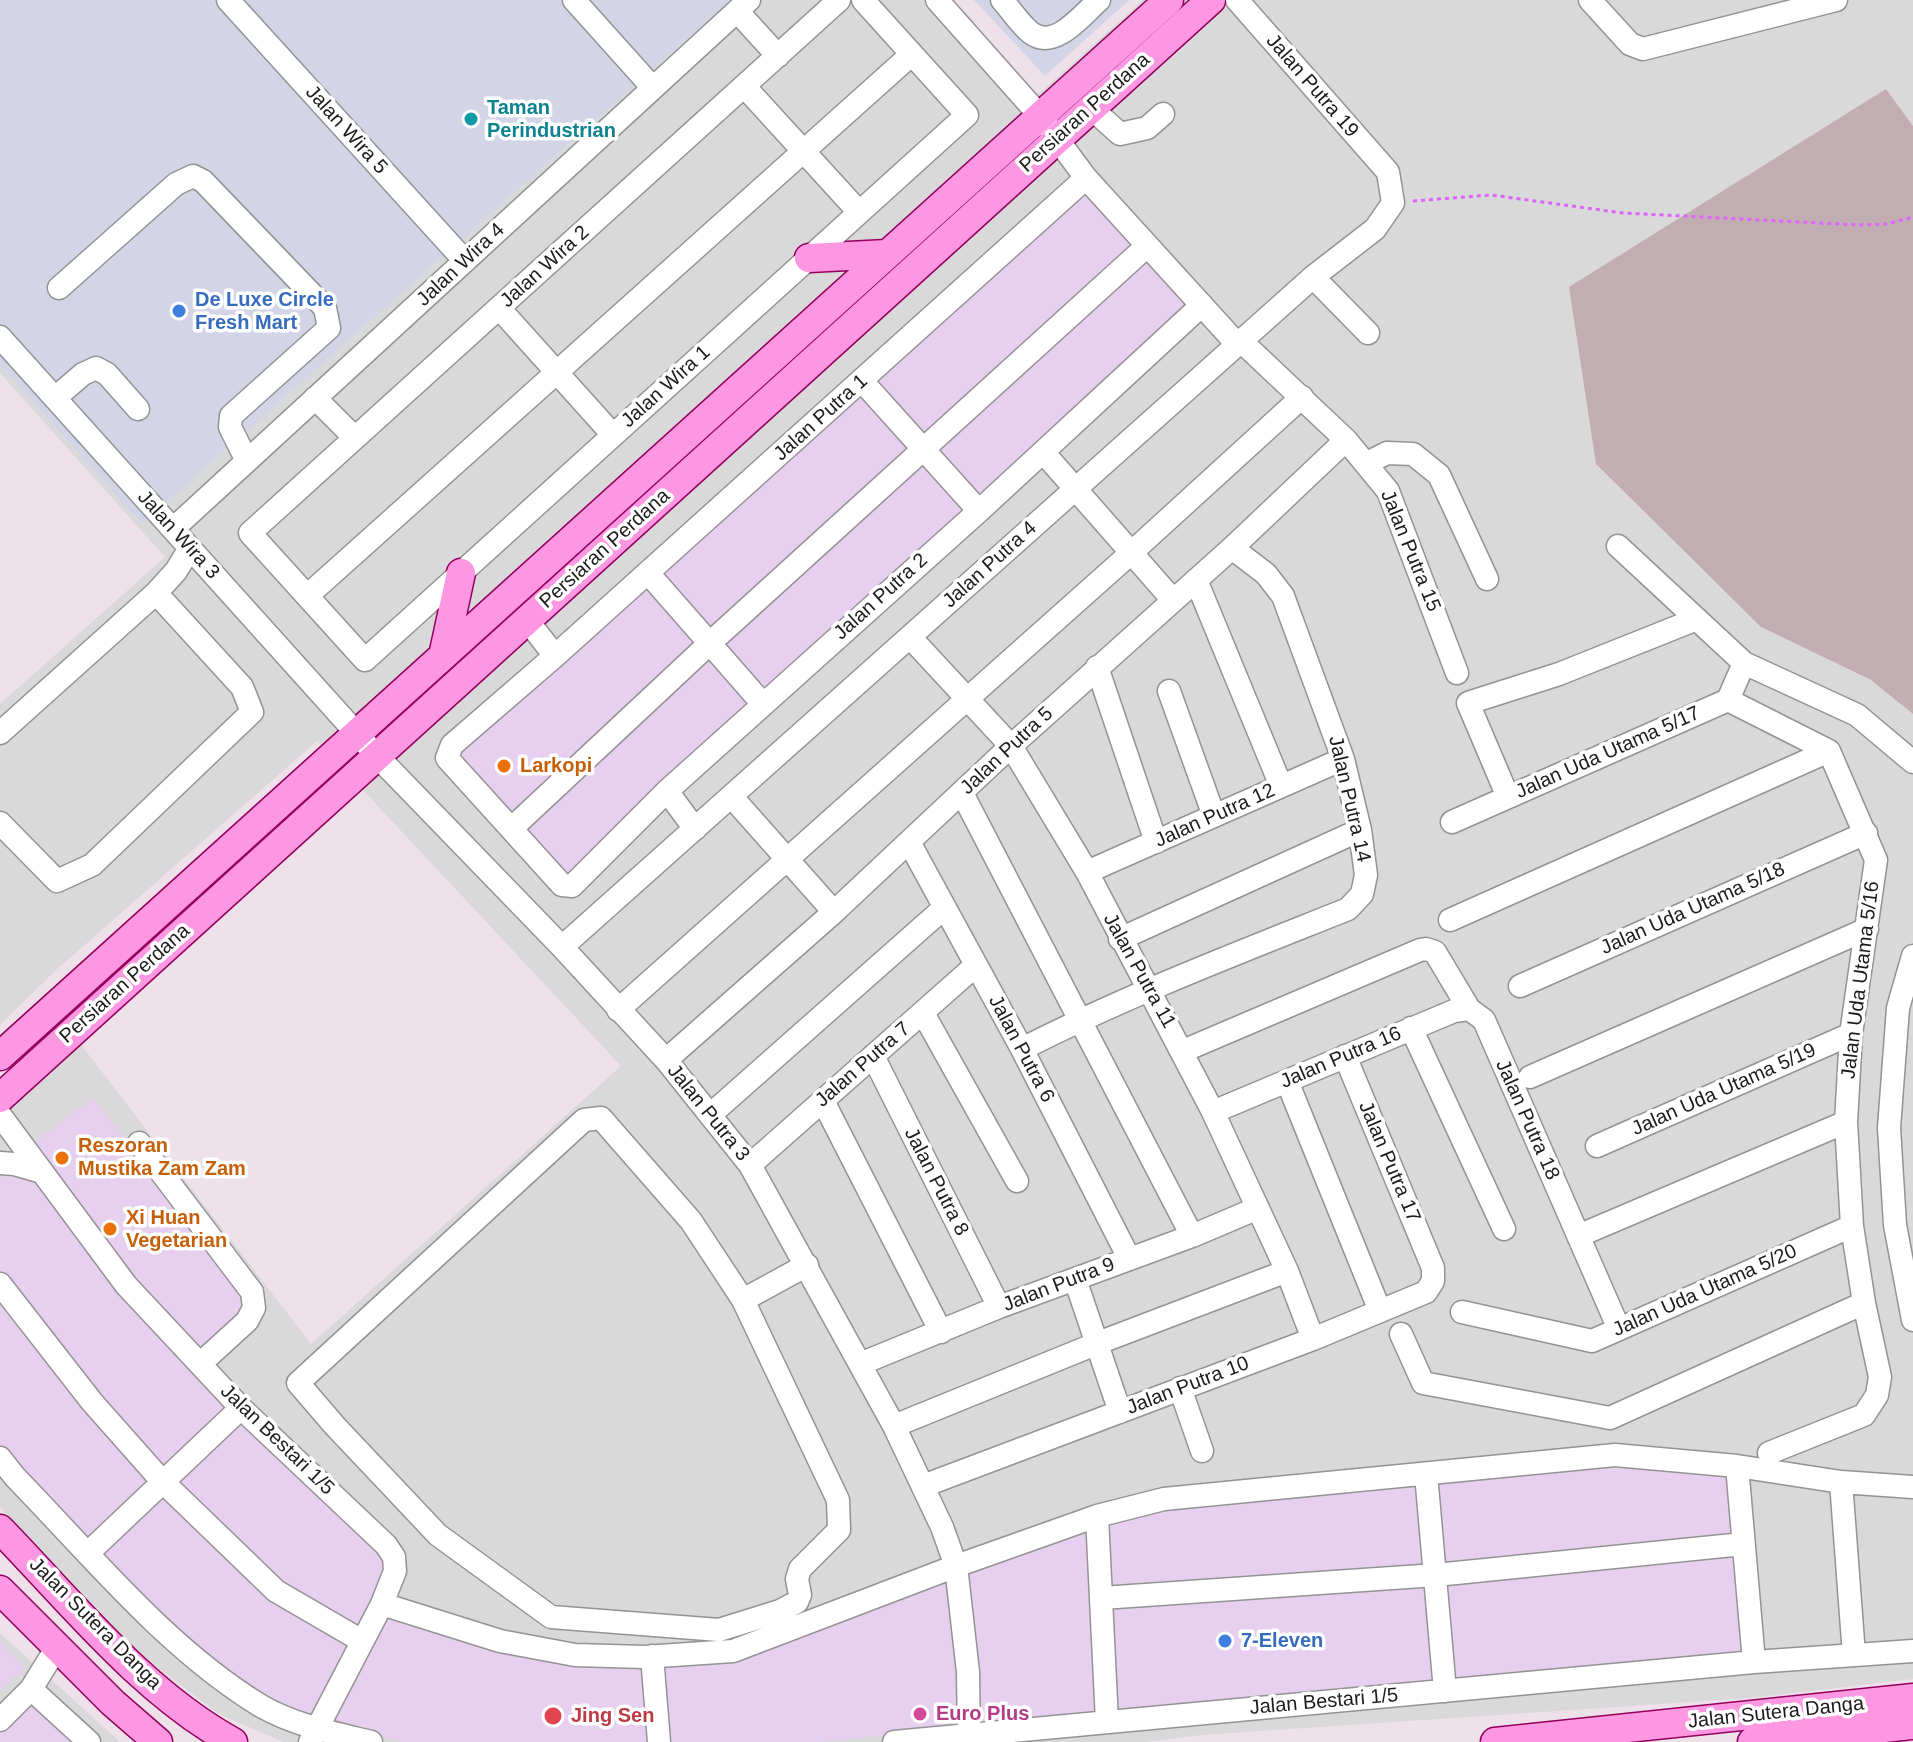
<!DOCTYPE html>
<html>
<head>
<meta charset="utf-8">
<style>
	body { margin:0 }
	canvas { display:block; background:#eee1e9 }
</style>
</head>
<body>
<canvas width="1913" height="1742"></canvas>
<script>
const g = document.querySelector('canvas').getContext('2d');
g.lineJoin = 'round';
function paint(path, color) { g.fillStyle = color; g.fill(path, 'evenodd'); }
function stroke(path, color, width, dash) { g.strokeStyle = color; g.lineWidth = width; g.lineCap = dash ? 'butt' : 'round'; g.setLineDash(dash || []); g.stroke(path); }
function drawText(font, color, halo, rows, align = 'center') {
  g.font = font + ' Helvetica,sans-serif'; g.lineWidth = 7; g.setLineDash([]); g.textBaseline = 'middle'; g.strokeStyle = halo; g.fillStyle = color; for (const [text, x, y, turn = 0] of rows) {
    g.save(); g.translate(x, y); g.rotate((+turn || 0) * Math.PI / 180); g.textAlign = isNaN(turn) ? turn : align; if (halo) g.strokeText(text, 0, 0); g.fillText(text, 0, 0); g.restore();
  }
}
const residential = new Path2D(`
	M0,0H925L1025,106L1143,0H1913V126L1886,89L1761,627L1871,680L1913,714V1679L1751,1698L1201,1735L1146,1742H283L219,1714L131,1648L0,1507V1116L79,1042L311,1344L621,1066L317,741L55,971L0,1025V704L165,557L0,373Z
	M0,1633L120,1742H0Z`);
const commercial = new Path2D(`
	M1085,167L1211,306L689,780L574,892L439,760Z
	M93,1098L245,1294L248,1306L191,1365L375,1544L388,1569L374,1604L499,1645L734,1656L981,1562L1163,1507L1617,1461L1730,1473L1746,1656L818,1742H402L325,1724L267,1701L186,1644L24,1478L0,1446V1168Z
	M0,1641L24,1668L0,1691Z
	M32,1698L79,1742H0V1730Z`);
const industrial = new Path2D(`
	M0,0H730L142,524L0,364Z
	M974,0H1129L1045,76Z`);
const construction = new Path2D(`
	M1886,89L1913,126V714L1871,680L1761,627L1596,464L1569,287Z`);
const path = new Path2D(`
	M1413,201L1491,195L1623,213L1859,225L1886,224L1913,217`);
const minor = new Path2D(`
	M228,0L465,261
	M574,0L653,88
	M839,0L250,533L365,660L967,115L863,0
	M937,0L1040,116L1086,178L1237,344
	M1002,0C1011,10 1020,24 1031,33C1055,51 1083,14 1099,0
	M1590,0L1630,44L1643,49L1836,0
	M737,11L778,56
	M744,86L859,212
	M1091,108L1120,134L1147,128L1163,114
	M1086,178L555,656L452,745L447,758L562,885L572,886L667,791L979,511L1202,305
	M1313,277L1368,333
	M59,288L176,184L193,176L203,181L325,308L329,328L231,416L230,427L247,461
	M499,308L613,435
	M0,337L377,756L562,947L666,1060L750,1165L894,1426L942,1527L956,1566L968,1672L969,1742
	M1241,341L1346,440L1388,491L1457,673
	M862,381L979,511
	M55,398L83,374L96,368L107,374L138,409
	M315,398L355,438
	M1043,452L1172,599
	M1367,463L1387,453L1413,454L1439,475L1487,579
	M173,529L749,0
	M1618,546L1744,663L1857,715L1913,762
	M648,573L762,703
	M1196,580L1281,786
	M307,596L912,54
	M527,620L555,656
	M910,637L1011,746L1087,872L1213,1112L1287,1271L1313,1339
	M1097,667L1156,842
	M1169,691L1214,816
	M1728,700L1829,751L1876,860L1851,1034L1846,1122L1852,1226L1864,1303L1880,1377L1877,1395L1864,1415L1769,1453
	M0,733L156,593L176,571L190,548
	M667,791L695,829
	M962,793L1192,1236
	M731,796L834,912
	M1508,797L1468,703L1559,674L1697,619
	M1452,822L1728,700L1744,663
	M0,823L57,881L92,865L252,712L242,687L156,593
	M511,829L710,643L1147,246
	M909,842L1022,1049L1129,1258
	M1087,872L1343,759
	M1450,920L1829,751
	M1120,939L1360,830
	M562,947L1313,277L1375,229L1393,203L1388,172L1237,0
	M1913,956L1898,1008L1889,1128L1895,1225L1913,1320
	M1520,986L1866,833
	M618,1010L1131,553L1302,397
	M923,1013L1017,1181
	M1411,1028L1504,1229
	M1022,1049C1128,995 1238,953 1348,909L1362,894L1366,875L1360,830L1343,759L1283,596L1266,574L1232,548
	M1183,1051L1420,950L1426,949L1435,952L1469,1009L1484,1020L1619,1329
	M873,1056L999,1307
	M666,1060L834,912L1011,746L1232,548L1346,440
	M1530,1077L1867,929
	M1287,1081L1380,1311
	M823,1101L941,1332
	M1213,1112L1454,1011L1469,1009
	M0,1115L126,1285L241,1408L386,1545L394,1557L395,1571L382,1604L310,1742
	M710,1115L944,908
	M601,1118L691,1221L743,1300L838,1500L839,1530L800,1569L797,1579L800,1595L797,1602L780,1611L719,1630L551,1617L438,1535L335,1426L298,1383L584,1120Z
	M139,1143L252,1292L254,1308L247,1321L200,1364
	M1597,1146L1851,1034
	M0,1163L14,1164L42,1172
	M750,1165L975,966
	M1578,1236L1846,1122
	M1075,1279L1120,1412
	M0,1284L92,1402L162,1481L276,1591L362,1641
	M743,1300L807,1265
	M1462,1312L1592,1341L1852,1226
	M1401,1334L1423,1383L1610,1418L1864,1303
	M860,1364L999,1307L1192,1236L1258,1208
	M1180,1388L1202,1451
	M894,1426L1098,1343L1287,1271
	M0,1458L15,1477C91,1555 167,1649 261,1706C294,1725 334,1733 371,1742
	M1737,1466L1754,1662
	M1426,1474L1445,1691
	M1841,1482L1854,1655
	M923,1486L1313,1339L1426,1292L1433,1281V1268L1345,1056
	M1097,1516L1107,1722
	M88,1553L241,1408
	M1102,1598L1436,1575L1743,1544
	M382,1604L500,1641L575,1655L644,1657L733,1651L956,1566L1097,1516L1164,1499L1615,1455L1737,1466L1841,1482L1913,1487
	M652,1656L659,1742
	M31,1689L89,1742
	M0,1720L31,1689L57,1647
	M894,1742L1754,1662L1913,1651`);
const major = new Path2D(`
	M809,258L887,254
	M443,656L461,573
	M0,1056L1169,0
	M0,1098L1211,0
	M0,1529C71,1602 143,1693 233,1742
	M0,1590L113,1703L158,1742
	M1495,1742L1913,1698
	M1752,1742L1913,1725`);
const markers = [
	[471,119,8,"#0f9aa8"],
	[179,311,8,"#3f7fe0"],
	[504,766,8,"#e8710a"],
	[62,1158,8,"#e8710a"],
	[110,1229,8,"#e8710a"],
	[1225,1641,8,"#3f7fe0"],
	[920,1714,8,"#d1479c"],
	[553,1716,10,"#e0444e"]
];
const streetNames = [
	["Jalan Putra 19",1312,86,49],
	["Persiaran Perdana",1085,113,-42],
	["Jalan Wira 5",346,130,48],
	["Jalan Wira 4",461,265,-43],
	["Jalan Wira 2",545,267,-42],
	["Jalan Wira 1",666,387,-42],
	["Jalan Putra 1",821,418,-42],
	["Jalan Wira 3",178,535,48],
	["Persiaran Perdana",605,549,-42],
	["Jalan Putra 15",1410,551,68],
	["Jalan Putra 4",990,565,-42],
	["Jalan Putra 2",881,597,-42],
	["Jalan Putra 5",1007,751,-43],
	["Jalan Uda Utama 5/17",1608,753,-24],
	["Jalan Putra 14",1349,799,77],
	["Jalan Putra 12",1215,816,-24],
	["Jalan Uda Utama 5/18",1693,909,-24],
	["Jalan Putra 11",1139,971,61],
	["Jalan Uda Utama 5/16",1861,980,-83],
	["Persiaran Perdana",125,984,-42],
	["Jalan Putra 6",1021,1049,62],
	["Jalan Putra 16",1341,1058,-23],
	["Jalan Putra 7",863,1065,-41],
	["Jalan Uda Utama 5/19",1724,1090,-24],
	["Jalan Putra 3",708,1113,51],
	["Jalan Putra 18",1527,1120,66],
	["Jalan Putra 17",1389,1162,67],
	["Jalan Putra 8",936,1182,63],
	["Jalan Putra 9",1059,1285,-21],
	["Jalan Uda Utama 5/20",1705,1291,-24],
	["Jalan Putra 10",1188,1386,-21],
	["Jalan Bestari 1/5",277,1440,44],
	["Jalan Sutera Danga",95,1624,45],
	["Jalan Bestari 1/5",1324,1702,-5],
	["Jalan Sutera Danga",1776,1713,-6]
];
const cultureNames = [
	["Taman",487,108],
	["Perindustrian",487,131]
];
const shopNames = [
	["De Luxe Circle",195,300],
	["Fresh Mart",195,323],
	["7-Eleven",1241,1641]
];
const foodNames = [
	["Larkopi",520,766],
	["Reszoran",78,1146],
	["Mustika Zam Zam",78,1169],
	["Xi Huan",126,1218],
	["Vegetarian",126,1241]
];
const hotelNames = [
	["Euro Plus",936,1714]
];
const healthNames = [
	["Jing Sen",571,1716]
];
paint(residential, '#dad9da');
paint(commercial, '#e7d0ef');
paint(industrial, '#d3d5e7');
paint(construction, '#c2adb3');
stroke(minor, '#939393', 25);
stroke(major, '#94005d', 31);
stroke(path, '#df64fc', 3, [4, 4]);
stroke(minor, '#fff', 22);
stroke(major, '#fd97e1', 28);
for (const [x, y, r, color] of markers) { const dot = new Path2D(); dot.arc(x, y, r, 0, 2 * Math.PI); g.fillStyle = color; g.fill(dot); stroke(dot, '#fff', 3); }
drawText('20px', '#1c1c1c', '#fff', streetNames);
drawText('bold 20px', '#0d838f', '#fff', cultureNames, 'left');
drawText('bold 20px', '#366cbe', '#fff', shopNames, 'left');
drawText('bold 20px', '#c56008', '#fff', foodNames, 'left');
drawText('bold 20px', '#b23c85', '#fff', hotelNames, 'left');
drawText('bold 20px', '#be3a42', '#fff', healthNames, 'left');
</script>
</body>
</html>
